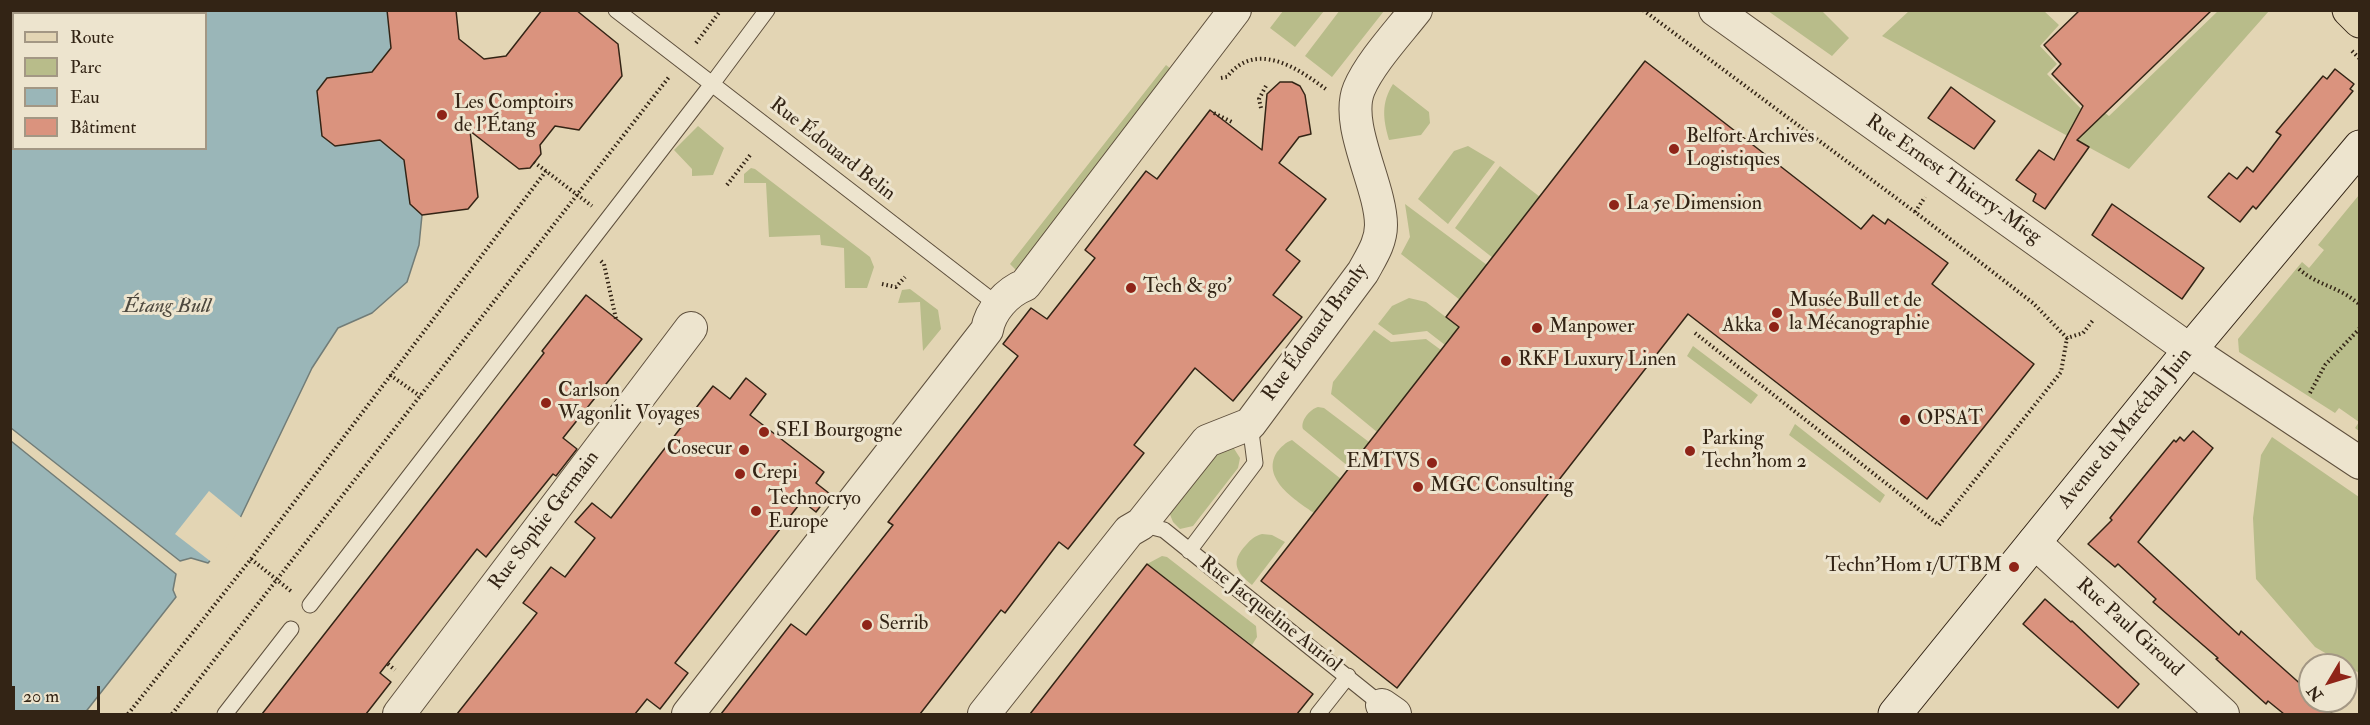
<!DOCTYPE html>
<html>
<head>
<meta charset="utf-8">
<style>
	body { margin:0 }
	#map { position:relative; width:2370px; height:725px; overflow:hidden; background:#e3d5b4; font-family:"IM FELL Double Pica",serif }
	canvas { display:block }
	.frame { position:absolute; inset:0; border:12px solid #332415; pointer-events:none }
	.legend { position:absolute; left:12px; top:12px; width:195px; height:138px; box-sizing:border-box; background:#ede4ce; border:2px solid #a39784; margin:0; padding:8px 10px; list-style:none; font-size:18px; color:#332415 }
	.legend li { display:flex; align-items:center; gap:12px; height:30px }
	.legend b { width:30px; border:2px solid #a39784 }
	.north { position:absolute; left:2298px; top:653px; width:60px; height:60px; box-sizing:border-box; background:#ede4ce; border:2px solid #a39784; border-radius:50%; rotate:232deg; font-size:16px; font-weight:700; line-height:24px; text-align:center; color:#332415 }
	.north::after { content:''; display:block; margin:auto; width:21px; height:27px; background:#8f2418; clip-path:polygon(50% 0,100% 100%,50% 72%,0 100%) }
	.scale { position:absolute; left:12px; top:686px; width:88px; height:27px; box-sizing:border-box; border:3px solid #332415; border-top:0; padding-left:8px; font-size:18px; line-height:21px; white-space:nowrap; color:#332415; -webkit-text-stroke:4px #ede4ce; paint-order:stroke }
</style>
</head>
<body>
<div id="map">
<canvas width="2370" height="725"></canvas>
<div class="frame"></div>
<ul class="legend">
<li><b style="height:8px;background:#e3d5b4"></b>Route</li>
<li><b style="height:16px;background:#b8bc8a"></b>Parc</li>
<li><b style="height:16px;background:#9ab6b8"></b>Eau</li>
<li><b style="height:16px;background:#da937e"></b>Bâtiment</li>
</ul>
<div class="north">N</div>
<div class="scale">20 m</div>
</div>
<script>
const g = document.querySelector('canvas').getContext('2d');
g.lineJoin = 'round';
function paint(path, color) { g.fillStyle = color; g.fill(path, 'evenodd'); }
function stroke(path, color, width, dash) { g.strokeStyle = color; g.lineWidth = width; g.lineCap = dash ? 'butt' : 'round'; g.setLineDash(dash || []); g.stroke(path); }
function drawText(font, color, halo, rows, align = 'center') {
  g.font = font + ' "IM FELL Double Pica",serif'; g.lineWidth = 6; g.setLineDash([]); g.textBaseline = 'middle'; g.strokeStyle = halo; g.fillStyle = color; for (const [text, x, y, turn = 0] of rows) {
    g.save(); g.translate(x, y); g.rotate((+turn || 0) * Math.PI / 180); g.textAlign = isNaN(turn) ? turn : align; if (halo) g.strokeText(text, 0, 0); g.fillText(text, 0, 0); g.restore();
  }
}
const green = new Path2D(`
	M1340,10L1384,11L1332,77L1305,56Z
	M1283,11V10L1324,11L1295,47L1270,28Z
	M1768,11H1822L1849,38L1832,56Z
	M1909,11H2044L2059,25L2040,46L2057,64L2047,74L2091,119L2101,110L2109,116L2218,11H2269L2129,169L1882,36Z
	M1166,65L1171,69L1016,270L1010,264Z
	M1393,84L1429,112L1430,123L1421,135L1389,140C1383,119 1381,103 1393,84Z
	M698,126L724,148L713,175L692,176V169L674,150Z
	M1468,146L1495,162L1448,224L1418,199L1454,151Z
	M1500,166L1540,197L1493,258L1455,228Z
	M751,168L755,169L870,257L874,267L867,288H845L844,248L821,245L820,235L769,237L766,183H744V174Z
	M2359,195V431L2355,428L2359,422L2339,408L2335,413L2239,352L2238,339L2302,262L2309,268L2324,250L2318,245Z
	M1405,204L1487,265L1460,300L1401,254L1410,237Z
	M910,289L938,310L941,329L923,351L920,302L898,303L902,290Z
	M1409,298L1426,302L1459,327L1445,345L1427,331L1393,335L1378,324L1392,306Z
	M1374,330L1391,342L1426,339L1441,350L1377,432L1331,394L1333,382Z
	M1693,346L1758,395L1751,404L1687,356Z
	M1318,407L1324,408L1369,442L1349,467L1303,429C1300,421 1310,409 1318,407Z
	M1795,424L1885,495L1880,503L1789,435Z
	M2272,437L2359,497V673L2315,647L2256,579L2253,518L2261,455Z
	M1292,440L1341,479L1314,513C1297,501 1260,479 1277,452C1281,447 1286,442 1292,440Z
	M1233,447L1240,458L1238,468L1193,526L1180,529L1173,522L1169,512L1217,448Z
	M1262,534L1272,535L1285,542L1252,585C1236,572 1230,562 1246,545C1251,539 1255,536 1262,534Z
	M1162,556L1167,557L1256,626L1257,637L1252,645L1147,564Z`);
const water = new Path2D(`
	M10,11H423L422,215L419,245L407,282L372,313L338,328L312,368L231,537L208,563L191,558L180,561L11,428ZM14,14H206V148H14Z
	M11,441L176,574L173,590L176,597L84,714H11Z`);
const pier = new Path2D(`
	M209,491L243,519L234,538L214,564L175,534Z`);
const building = new Path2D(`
	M387,10H456L459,39L484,59L506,56L542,10H576L618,44L622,76L579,130L555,126L540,145L541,154L530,168L519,169L470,131L478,197L468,209L422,215L410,204L404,160L380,140L335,146L322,136L317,91L327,78L372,72L391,48Z
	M2080,10H2212L2077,140L2089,147L2045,209L2033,201L2036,194L2016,180L2039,150L2054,160L2083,106L2052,74L2061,64L2044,45Z
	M1645,61L1861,229L1873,215L1885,224L1888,219L1948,263L1932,284L2034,364L1927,499L1688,314L1397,688L1261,581L1459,327L1446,317Z
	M2335,69L2354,84L2350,89L2353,91L2256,209L2253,206L2240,222L2208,197L2229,173L2237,179L2247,167L2253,172L2281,135L2276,132L2323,76L2327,79Z
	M1280,82H1292L1300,86L1305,95L1311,134L1299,137L1279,163L1326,199L1286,250L1300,261L1273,295L1302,317L1233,401L1195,368L1134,445L1144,453L1068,549L1059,542L1005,613L1001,610L920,714H721L791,624L806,635L893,525L888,522L1018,356L1003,344L1031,308L1047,319L1095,258L1085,250L1146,171L1157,179L1210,110L1262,150L1267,94Z
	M1951,87L1995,121L1974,149L1928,118Z
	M2112,204L2204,268L2182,299L2092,235Z
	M586,295L642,339L563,438L577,449L556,476L553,474L486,557L477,549L380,673L391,682L366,714H262L544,353L542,351Z
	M746,378L766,394L750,415L824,472L816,483L830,494L816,512L802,501L675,663L688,673L660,709L647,699L635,714H457L537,613L523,603L551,567L565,577L595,538L575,522L592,503L611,518L713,386L730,399Z
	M2193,431L2213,448L2138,542L2239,635L2241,631L2305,688L2310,694V701H2318L2333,714H2284L2268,701L2266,704L2216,659L2218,658L2153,602L2156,599L2118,564L2115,567L2088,544L2112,520L2110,518L2174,440L2176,442L2180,437L2184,441Z
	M1147,564L1313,694L1297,714H1030Z
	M2045,599L2071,622L2072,621L2139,684L2118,708L2023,624Z`);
const path = new Path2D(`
	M1643,10L1915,212L2033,303L2067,338L2083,333L2094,319
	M696,43L721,10
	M2352,51L2360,59
	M1221,78L1227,77C1256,39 1299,69 1327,90
	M1261,108L1259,99L1267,84
	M1214,113L1234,123
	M534,162L592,206
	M727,185L751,154
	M1915,212L1925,197
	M601,261L604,264L616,319
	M2299,269C2318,286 2339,286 2360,305
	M882,284L896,287L905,277
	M1695,333L1939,525L2061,372L2067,338
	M390,375L420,396
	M2310,393L2325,365L2360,328
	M251,559L292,592
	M388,664L395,670
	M128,714L251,559L546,171
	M172,714L669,77`);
const lane = new Path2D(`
	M767,10L712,84L999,306
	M1141,524L1164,530L1382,705L1380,707
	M1189,551L1255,463L1250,424
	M310,605L712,84L616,10
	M225,714L291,629
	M1318,714L1348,676`);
const street = new Path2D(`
	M1715,10L2190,350L2360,463
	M2034,542L2223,714
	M1382,705L1395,714
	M399,714L691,328
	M688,714L987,330C990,311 1007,292 1025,285L1235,10
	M984,714L1129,531L1141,524L1207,441L1250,424L1363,272C1371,257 1381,243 1381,225C1381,186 1344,125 1359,89C1370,63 1398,33 1416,10`);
const secondary = new Path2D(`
	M1895,714L2190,350L2360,147`);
const primary = new Path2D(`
	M2349,10L2360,21`);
const markers = [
	[442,115,6,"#8f2418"],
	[1674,149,6,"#8f2418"],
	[1614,205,6,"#8f2418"],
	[1131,288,6,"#8f2418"],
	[1777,313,6,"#8f2418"],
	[1774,327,6,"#8f2418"],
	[1537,328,6,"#8f2418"],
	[1506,361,6,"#8f2418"],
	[546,403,6,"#8f2418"],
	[1905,420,6,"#8f2418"],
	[764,432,6,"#8f2418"],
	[744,450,6,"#8f2418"],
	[1690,451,6,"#8f2418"],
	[1432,463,6,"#8f2418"],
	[740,474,6,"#8f2418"],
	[1418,487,6,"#8f2418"],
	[756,511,6,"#8f2418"],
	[2014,567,6,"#8f2418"],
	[867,625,6,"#8f2418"]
];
const poiNames = [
	["Les Comptoirs",454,104],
	["de l'Étang",454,127],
	["Belfort Archives",1686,138],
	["Logistiques",1686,161],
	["La 5e Dimension",1626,205],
	["Tech & go'",1143,288],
	["Musée Bull et de",1789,302],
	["la Mécanographie",1789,325],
	["Akka",1762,327,"right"],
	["Manpower",1549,328],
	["RKF Luxury Linen",1518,361],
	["Carlson",558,392],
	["Wagonlit Voyages",558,415],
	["OPSAT",1917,420],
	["SEI Bourgogne",776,432],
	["Parking",1702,440],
	["Techn'hom 2",1702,463],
	["Cosecur",732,450,"right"],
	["EMTVS",1420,463,"right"],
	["Crepi",752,474],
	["MGC Consulting",1430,487],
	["Technocryo",768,500],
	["Europe",768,523],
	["Techn'Hom 1/UTBM",2002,567,"right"],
	["Serrib",879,625]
];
const streetNames = [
	["Rue Édouard Belin",832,150,38],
	["Rue Ernest Thierry-Mieg",1953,180,35],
	["Rue Édouard Branly",1316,333,-54],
	["Avenue du Maréchal Juin",2126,429,-51],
	["Rue Sophie Germain",545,521,-53],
	["Rue Jacqueline Auriol",1270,615,38],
	["Rue Paul Giroud",2129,628,42]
];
const waterNames = [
	["Étang Bull",167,307]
];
paint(green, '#b8bc8a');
paint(water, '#9ab6b8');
stroke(water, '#717c77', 1.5);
paint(pier, '#e3d5b4');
paint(building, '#da937e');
stroke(building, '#332415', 1.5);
stroke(lane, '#5f503d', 17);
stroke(street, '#5f503d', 34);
stroke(secondary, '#332415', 35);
stroke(primary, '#332415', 35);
stroke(path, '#332415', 4, [1.5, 3]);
stroke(lane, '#ede4ce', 15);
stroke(street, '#ede4ce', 32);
stroke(secondary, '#ede4ce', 33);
stroke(primary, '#e3d5b4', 33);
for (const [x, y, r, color] of markers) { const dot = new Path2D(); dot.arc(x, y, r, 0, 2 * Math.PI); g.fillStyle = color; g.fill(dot); stroke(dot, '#ede4ce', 2); }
drawText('20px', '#332415', '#ede4ce', poiNames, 'left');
drawText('20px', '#332415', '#ede4ce', streetNames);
drawText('italic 21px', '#4d483e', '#ede4ce', waterNames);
</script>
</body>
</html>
